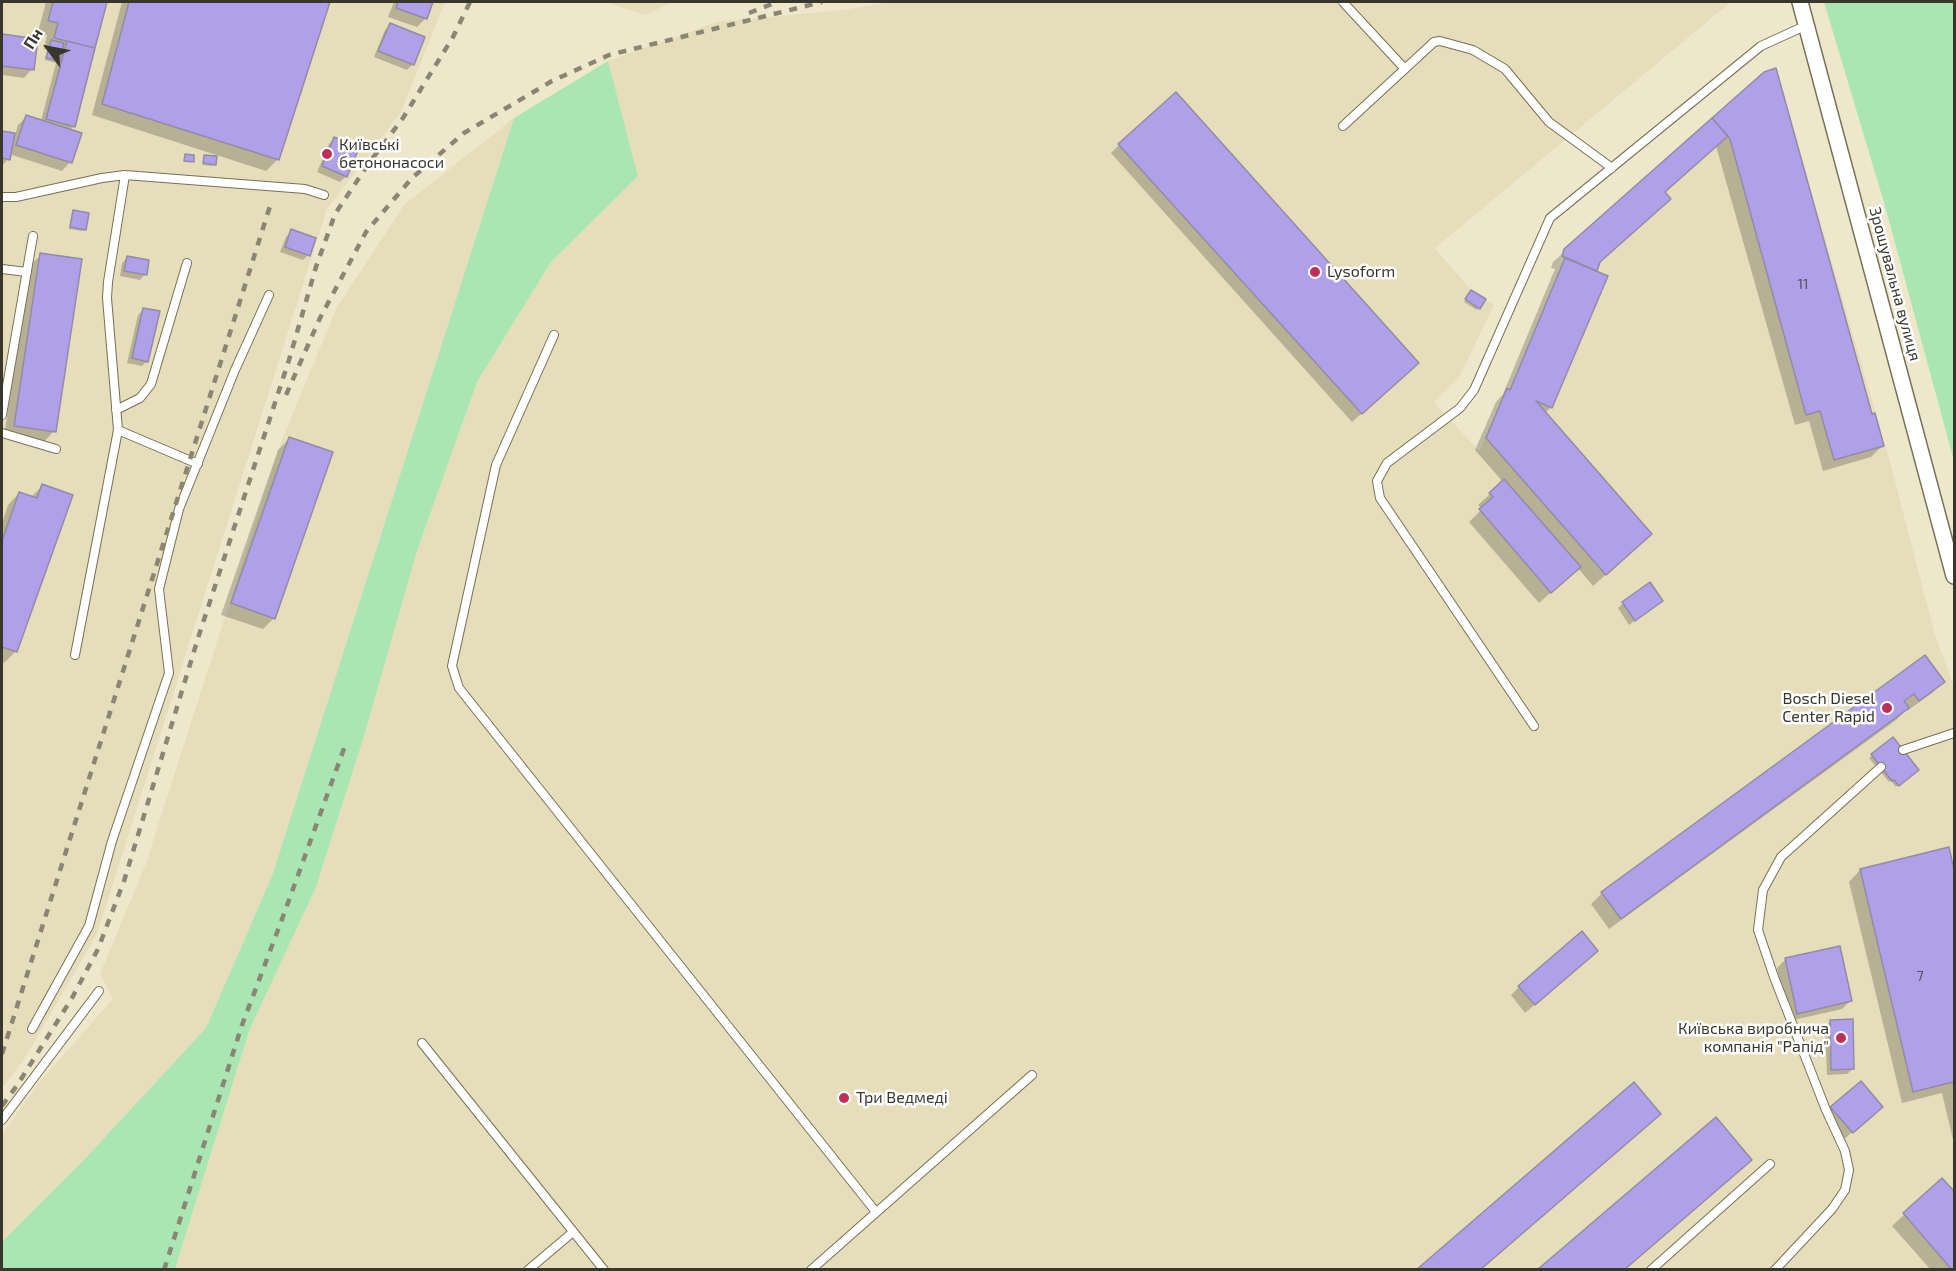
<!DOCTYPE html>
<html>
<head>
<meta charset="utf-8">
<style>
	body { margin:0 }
	#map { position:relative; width:1956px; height:1271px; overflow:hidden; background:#eee7cb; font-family:"Exo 2",sans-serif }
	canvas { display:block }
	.frame { position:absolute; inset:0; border:3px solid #39372c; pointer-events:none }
	.north { position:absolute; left:18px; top:18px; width:60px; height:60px; -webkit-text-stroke:4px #fff; paint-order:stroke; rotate:302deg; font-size:16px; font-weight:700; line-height:24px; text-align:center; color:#39372c }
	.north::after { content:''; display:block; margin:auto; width:21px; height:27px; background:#39372c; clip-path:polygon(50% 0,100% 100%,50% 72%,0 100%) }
</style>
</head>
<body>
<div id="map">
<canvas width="1956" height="1271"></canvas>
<div class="frame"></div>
<div class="north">Пн</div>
</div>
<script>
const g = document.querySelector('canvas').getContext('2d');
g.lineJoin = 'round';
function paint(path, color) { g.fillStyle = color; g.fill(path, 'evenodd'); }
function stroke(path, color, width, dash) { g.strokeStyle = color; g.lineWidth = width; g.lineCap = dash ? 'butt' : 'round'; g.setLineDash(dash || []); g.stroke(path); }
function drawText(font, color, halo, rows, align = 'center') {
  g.font = font + ' "Exo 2",sans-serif'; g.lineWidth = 5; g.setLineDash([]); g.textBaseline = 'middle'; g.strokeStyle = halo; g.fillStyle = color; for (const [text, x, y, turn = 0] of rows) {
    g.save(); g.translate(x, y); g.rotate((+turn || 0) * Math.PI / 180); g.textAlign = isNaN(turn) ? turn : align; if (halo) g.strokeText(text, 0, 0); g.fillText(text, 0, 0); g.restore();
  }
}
const built = new Path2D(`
	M2,2H445L401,112L327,209L97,934L25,1058L2,1088Z
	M604,2H672L645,15Z
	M891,2H1731L1435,248L1471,290L1494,305L1460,376L1434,402L1479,451L1507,388L1510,390L1565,258L1562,256L1564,249L1764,72L1776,68L1891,466L1935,635L1954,687V1269L175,1270L249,1031L316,887L364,736L417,551L477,382L551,262L638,176L608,61L717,22L843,10Z
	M514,118L272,876L206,1028L81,1163L2,1242V1134L37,1085L113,999L100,974L145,866L281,442L337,307L404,205Z`);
const green = new Path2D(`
	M1824,2H1954V461L1885,206Z
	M608,61L638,176L551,262L477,382L417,551L364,736L316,887L249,1031L175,1269H2V1242L81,1163L206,1028L272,876L514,118Z`);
const shadow = new Path2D(`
	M46,2H105L74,126L69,130L70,162L62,171L9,154L8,159L2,166V132L15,135L18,125L27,116L41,121L56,63L45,60L47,50L44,49L47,35L38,32Z
	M122,2H328L278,159L266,171L92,115Z
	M394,2H431L426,18L417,27L388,17Z
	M390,25L423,38L412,65L407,70L374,57L385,30Z
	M2,36L36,40L32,69L24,78L2,75Z
	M1765,73L1870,416L1882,446L1871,457L1823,471L1809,421L1795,425L1716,146L1663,193L1598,263L1551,407L1545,413L1639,545L1593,586L1578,568L1539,603L1469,522L1482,509L1478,505L1503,482L1475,450L1496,402L1503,394L1555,269L1551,268L1553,262Z
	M335,139L346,176L340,182L317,172L329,144Z
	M1119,145L1409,371L1352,422L1111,153Z
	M205,156L214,164L212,166L202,165Z
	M74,212L85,229L83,231L69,229L72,214Z
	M291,231L308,255L303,260L280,252L286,237Z
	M41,255L54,431L43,443L4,437L29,266Z
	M127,258L145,274L140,280L120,276L122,263Z
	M1469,294L1479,308L1477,310L1464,302Z
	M144,309L147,361L142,366L127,363L138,315Z
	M289,439L274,618L263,629L221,615L278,450Z
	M42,486L16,651L4,663L2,662V523L8,505L19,493L31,497Z
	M1661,601L1629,625L1618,608L1623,603Z
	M1924,657L1943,682L1932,693L1907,711L1906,710L1896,720L1609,929L1591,904L1602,893Z
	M1893,739L1915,772L1896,787L1891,781L1889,782L1869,758Z
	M1948,849L1954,876V1144L1942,1093L1902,1103L1849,882L1860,870Z
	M1588,959L1525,1013L1511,995L1519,987Z
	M1786,959L1850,1001L1842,1009L1789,1021L1777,968Z
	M1831,1021L1853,1069L1847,1074L1827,1075L1825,1027Z
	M1831,1108L1873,1115L1843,1140L1823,1116Z
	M1942,1180L1953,1192L1954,1191V1270H1931L1892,1226Z`);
const building = new Path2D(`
	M53,2H107L95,48L54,38L58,23L48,21Z
	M129,2H330L279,160L102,104Z
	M398,2H433L427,19L396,8Z
	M390,23L425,37L414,65L378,51Z
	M2,34L38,39L34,70L2,66Z
	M51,40L64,43L60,61L46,58Z
	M67,41L95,48L75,127L46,119Z
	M1776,68L1872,414L1875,413L1884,446L1834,460L1820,411L1806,415L1730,139L1712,118L1764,72Z
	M1176,92L1419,363L1362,414L1118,144Z
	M26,115L82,133L72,163L16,145Z
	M1712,118L1728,136L1665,192L1671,199L1600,262L1597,271L1562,256L1564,249Z
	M2,131L15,133L10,160L2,158Z
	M334,137L359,148L347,177L322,166Z
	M185,154L194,155V162L184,161Z
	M204,155L217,156L216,165L203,163Z
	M73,210L89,213L86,230L70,227Z
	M291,229L316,238L310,256L285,247Z
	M40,253L82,259L56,432L14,426Z
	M127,256L149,260L147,275L124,271Z
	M1565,258L1608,276L1552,408L1536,401L1652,534L1606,575L1486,438L1507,388L1510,390Z
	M1471,290L1486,299L1480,309L1465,299Z
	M143,308L160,311L148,362L132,358Z
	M289,437L333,452L275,619L231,603Z
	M1504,479L1581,567L1551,593L1479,509L1493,497L1489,493Z
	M42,484L73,495L17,652L2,647V541L19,492L37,498Z
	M1650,582L1663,601L1635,621L1622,602Z
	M1925,655L1945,682L1919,701L1914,694L1904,701L1909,708L1621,919L1601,892Z
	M1893,737L1919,770L1899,786L1894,780L1892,781L1871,754Z
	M1949,847L1954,870V1088L1953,1082L1913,1092L1860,869Z
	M1582,931L1598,951L1535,1005L1518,986Z
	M1840,946L1852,1001L1797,1014L1785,958Z
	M1853,1019L1854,1069L1831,1070L1830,1020Z
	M1861,1081L1883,1107L1853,1133L1830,1107Z
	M1634,1082L1661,1114L1480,1270H1416Z
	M1716,1117L1752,1160L1624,1270H1537Z
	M1942,1178L1953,1190L1954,1189V1270H1952L1903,1213Z`);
const service = new Path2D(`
	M1343,2L1405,69
	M1343,126L1434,42L1440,41L1473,50L1505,69L1549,122L1612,168
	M2,197H16L102,178L125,175L305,189L324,195
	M2,269L27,272
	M554,335L496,465L452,666L459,688L876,1212
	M116,410L140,398L151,384L187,263
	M2,415L33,236
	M118,430L198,464
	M2,433L56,449
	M75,655L118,430L107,298L108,282L125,175
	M1534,726L1380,498L1377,481L1387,463L1460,408L1474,390L1550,218L1761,46L1807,25
	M1903,750L1954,733
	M32,1029L89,926L112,841L169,673L159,589L179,509L235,370L269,295
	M422,1043L604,1270
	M2,1120L99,991
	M528,1270L573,1232
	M811,1270L1032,1075
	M1651,1270L1770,1164
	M1775,1270L1832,1209L1845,1190L1849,1170L1845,1151L1826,1110L1774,977L1758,930L1763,890L1781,857L1881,767`);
const minor = new Path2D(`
	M1800,2L1954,576`);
const rail = new Path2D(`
	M749,13L777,2
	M286,395L320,318L366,232L412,178L464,133L552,81L609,55L822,2
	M2,1054L271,203
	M2,1106L18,1084L72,998L98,949L124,881L199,635L289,360L316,267L335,214L369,163L403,118L453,37L470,2
	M164,1270L242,1025L281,922L346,743`);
const markers = [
	[327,154,6,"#bf3059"],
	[1315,272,6,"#bf3059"],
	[1887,708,6,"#bf3059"],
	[1841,1038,6,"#bf3059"],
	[844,1098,6,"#bf3059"]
];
const numberNames = [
	["11",1803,284],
	["7",1920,976]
];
const poiNames = [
	["Київські",339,145],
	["бетононасоси",339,163],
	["Lysoform",1327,272],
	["Bosch Diesel",1875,699,"right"],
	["Center Rapid",1875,717,"right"],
	["Київська виробнича",1829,1029,"right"],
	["компанія \"Рапід\"",1829,1047,"right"],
	["Три Ведмеді",856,1098]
];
const streetNames = [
	["Зрошувальна вулиця",1895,284,75]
];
paint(built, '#e6ddba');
paint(green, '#a9e6b3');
paint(shadow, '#0003');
paint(building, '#b09fe9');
stroke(building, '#918ca6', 1.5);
stroke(service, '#777057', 10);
stroke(minor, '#777057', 18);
stroke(service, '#fff', 8);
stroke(minor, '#fff', 15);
stroke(rail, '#8b8674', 4.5, [8, 8]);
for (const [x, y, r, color] of markers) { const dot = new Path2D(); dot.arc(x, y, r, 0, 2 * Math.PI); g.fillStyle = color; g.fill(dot); stroke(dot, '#fff', 2); }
drawText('14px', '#57515b', null, numberNames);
drawText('16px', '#39372c', '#fff', poiNames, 'left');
drawText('16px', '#39372c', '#fff', streetNames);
</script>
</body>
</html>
